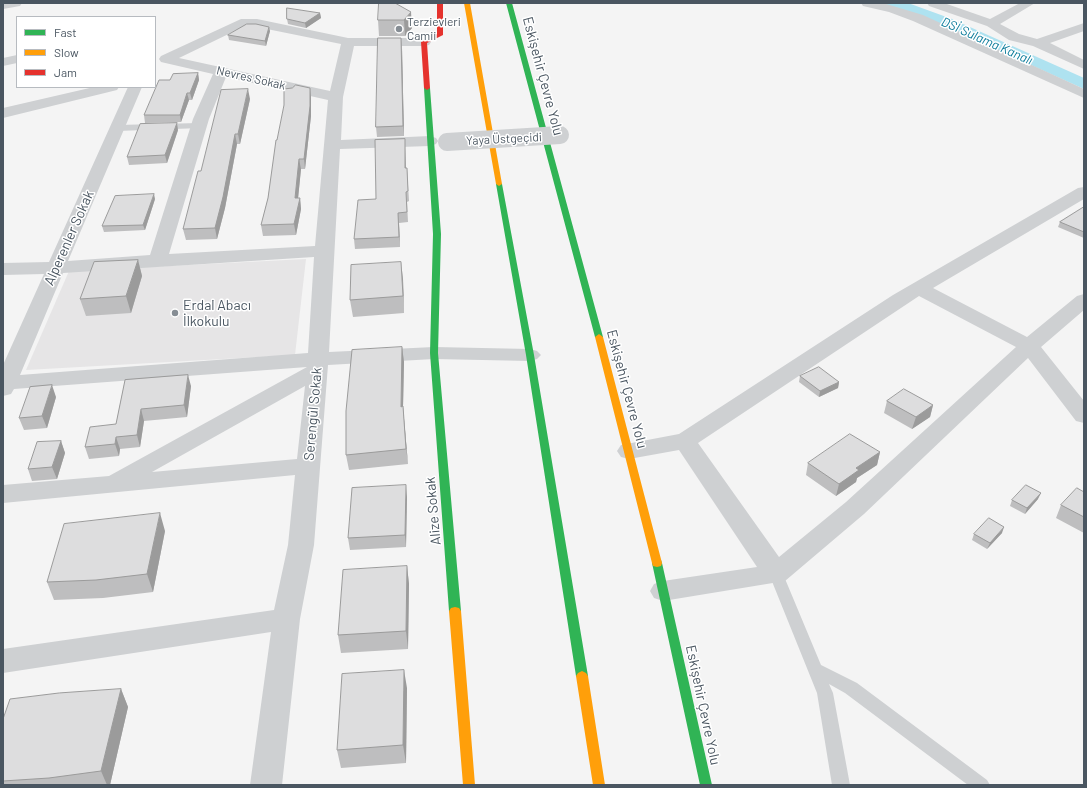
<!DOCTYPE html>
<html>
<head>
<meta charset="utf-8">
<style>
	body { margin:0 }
	#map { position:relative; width:1087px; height:788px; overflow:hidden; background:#f4f4f4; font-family:Barlow,sans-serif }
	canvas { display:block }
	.frame { position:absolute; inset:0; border:4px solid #4a5661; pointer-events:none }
	.legend { position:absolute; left:16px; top:16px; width:140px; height:72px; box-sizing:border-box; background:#fff; border:1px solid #b7bbc0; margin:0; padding:5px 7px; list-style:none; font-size:12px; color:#4a5661 }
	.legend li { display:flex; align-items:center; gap:8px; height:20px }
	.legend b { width:20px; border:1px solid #b7bbc0 }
</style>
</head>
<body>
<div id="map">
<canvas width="1087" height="788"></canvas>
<div class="frame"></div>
<ul class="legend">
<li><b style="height:5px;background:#30b455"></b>Fast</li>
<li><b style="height:5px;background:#ff9f0a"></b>Slow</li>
<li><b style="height:5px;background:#e5322d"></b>Jam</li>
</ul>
</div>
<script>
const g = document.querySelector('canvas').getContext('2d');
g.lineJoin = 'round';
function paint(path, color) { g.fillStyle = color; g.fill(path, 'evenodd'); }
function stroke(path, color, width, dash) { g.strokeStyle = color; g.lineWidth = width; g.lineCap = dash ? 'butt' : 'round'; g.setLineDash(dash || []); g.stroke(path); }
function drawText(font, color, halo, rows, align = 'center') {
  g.font = font + ' Barlow,sans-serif'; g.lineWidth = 3; g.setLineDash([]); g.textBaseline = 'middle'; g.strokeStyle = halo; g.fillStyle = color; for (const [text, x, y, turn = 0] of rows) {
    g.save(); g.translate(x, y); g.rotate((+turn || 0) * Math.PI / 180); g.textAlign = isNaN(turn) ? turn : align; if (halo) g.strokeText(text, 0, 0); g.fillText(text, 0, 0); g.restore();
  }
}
const education = new Path2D(`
	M306,259L295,355L26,370L69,271Z`);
const canal = new Path2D(`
	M882,3H908L952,19L1084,78V89L942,25L901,9L884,6Z`);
const lane = new Path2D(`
	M199,123L203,126L202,128L117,131L113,128L117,125Z
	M776,569L781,570L783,574L821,665L857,683L987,780L990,785H968L845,693L829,684L833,693L850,785H832L817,693L769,574L771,570Z`);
const street = new Path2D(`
	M3,3H22L20,6L3,9Z
	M861,3H883L923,15L1084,89V98L913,21L889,12L863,6Z
	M927,3H944L990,19L1020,3H1035L1000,24L1019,34L1037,39L1084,23V31L1050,43L1084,60V69L1033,46L1009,40L987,26L929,6Z
	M241,19H257L348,38H424L429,39L431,42L429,45L424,46H354L343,97L341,140L430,136L436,138L438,141L436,144L430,146L340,149L329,352L434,347L530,349L537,351L541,355L537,359L530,361L434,359L328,365L314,545L300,619L282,785H250L271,632L3,673V649L274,610L288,545L295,475L3,503V485L109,476L307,367L14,389L11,394L3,396V365L44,274L3,275V263L49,262L128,87H142L68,261L150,255L193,119L213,74L161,62L159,59L161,56ZM243,27H257L341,44L330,91L179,58ZM226,77L328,100L315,246L169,254L209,119ZM314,257L308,353L20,375L63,273ZM305,386L297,459L152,472Z
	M17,55V63L3,66V58Z
	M94,87H119L117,90L3,118V108Z
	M1084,187V199L933,288L1027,337L1077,296L1084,294V310L1041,347L1084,401V423L1076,421L1028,358L864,514L785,581L663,601L654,598L650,591L654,584L663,581L757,567L679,450L629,459L621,457L617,451L621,445L679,434L893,295L1078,188ZM919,296L1016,347L846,502L779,557L698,443Z`);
const fast = new Path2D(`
	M506,3H512L603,337L602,339L599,340L595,337Z
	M427,86L430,88L441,234L438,353L461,611L459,614L455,615L451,614L449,611L430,353L433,234L424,88Z
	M499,182L502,184L534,355L588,676L586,679L582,681L578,679L576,676L526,355L496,184Z
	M657,559L661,560L662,563L712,785H700L652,563L653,560Z`);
const slow = new Path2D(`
	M464,3H470L502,184L499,186L496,184Z
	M599,334L603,337L662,563L661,566L657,567L653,566L652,563L595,337Z
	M455,607L459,608L461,611L475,785H463L449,611L451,608Z
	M582,671L586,673L588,676L605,785H593L576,676L578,673Z`);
const jam = new Path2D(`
	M437,3H443V35L427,43L430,88L427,90L424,88L421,42L437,34Z`);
const streetBridge = new Path2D(`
	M447,142L560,135`);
const wall = new Path2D(`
	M395,3L412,28L405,36H379L378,20Z
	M320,13L321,18L306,28L288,24L287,19Z
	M270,31L266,46L229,40L228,35Z
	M402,48L404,136L377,137L376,127Z
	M198,73L199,80L192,100H189L181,122L145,123L144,115L170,80Z
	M310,88L311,98V116L305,169H301L298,198H300L301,209L296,235L263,236L261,225L268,198L277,140Z
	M250,99L240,144H237L225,208L217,239L186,240L183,229L201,171Z
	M178,130L167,163L129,165L127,157Z
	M405,139L406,168H407L409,201L407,202L408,222L399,223L400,247L355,249L354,239L376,199Z
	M155,199L145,230L104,232L102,226Z
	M1084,207V238L1058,227L1060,222Z
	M138,260L142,276L131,313L86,316L80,299Z
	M403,279L404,313L353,317L350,300Z
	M402,347L404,362L403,407L408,464L349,470L346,455Z
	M800,376L839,382L838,388L819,397L799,382Z
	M125,380L191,386L187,417L144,421L140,447L120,449L119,456L89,459L85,447L116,424Z
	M56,397L47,428L24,430L19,418Z
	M887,401L933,405L930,417L912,429L884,413Z
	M61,441L65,453L57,479L32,481L28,469Z
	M880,452L877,465L857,478L856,482L836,496L806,475L808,463Z
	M1084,492V533L1056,518L1061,505Z
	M407,497L406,547L350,550L348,538Z
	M1038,499L1025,514L1010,506L1012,500Z
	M165,531L153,592L103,598L54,600L47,582Z
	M1002,533L987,549L972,540L974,534Z
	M407,566L409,584L408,649L341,653L338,635Z
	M407,688L406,763L341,768L337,750Z
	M121,689L128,707L110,785H3V719Z`);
const shadedWall = new Path2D(`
	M411,12L412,28L405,36L404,20Z
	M320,13L321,18L306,28L305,23Z
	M269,27L270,31L266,46L265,41Z
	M401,38L402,48L404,136L403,126Z
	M198,73L199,80L192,100L190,93Z
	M310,88L311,98V116L305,169L304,159Z
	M248,89L250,99L240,144L238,134Z
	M187,93L189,100L181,122L180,115Z
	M177,123L178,130L167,163L165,155Z
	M235,134L237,144L225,208L217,239L215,228Z
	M405,139V148L406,178L405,168Z
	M299,159L301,169L297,209L295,198Z
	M154,194L155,199L145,230L143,225Z
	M300,198L301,209L296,235L294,224Z
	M398,213L399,223L400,247L399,237Z
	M138,260L142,276L131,313L126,296Z
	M401,262L403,279L404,313Z
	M402,347L404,362L403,407L408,464L401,407Z
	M188,375L191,386L187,417L184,405Z
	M839,382L838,388L819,397L820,391Z
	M52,385L56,397L47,428L42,416Z
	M933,405L930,417L912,429L916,417Z
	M141,409L144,421L140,447L137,435Z
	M116,437L120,449L119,456L115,444Z
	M61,441L65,453L57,479L52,467Z
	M880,452L877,465L857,478L856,482L836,496L839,484L856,468Z
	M406,485L407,497L406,547L405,535Z
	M1041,493L1038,499L1025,514L1027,508Z
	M160,513L165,531L153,592L147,574Z
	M1004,527L1002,533L987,549L990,543Z
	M407,566L409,584L408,649L406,631Z
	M404,670L407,688L406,763L403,745Z
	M121,689L128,707L110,785H107L101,771Z`);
const building = new Path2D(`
	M379,3H395L411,12L404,20H378Z
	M287,8L320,13L305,23L287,19Z
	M247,24H256L269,27L265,41L228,35Z
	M378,38H401L403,126L376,127Z
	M198,73L190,93H187L180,115H144L159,80H170L173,74Z
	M296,85L310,88V106L304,159H299L295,198H300L294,224L261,225L268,198L276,140H277L284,105V89L292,88Z
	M248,89L238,134H235L223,197L215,228L183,229L198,171H201L221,90Z
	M177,123L165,155L127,157L140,124Z
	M405,139V168H407L408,191L406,192L407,212L398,213L399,237L354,239L358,200L376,199L375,140Z
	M154,194L143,225L102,226L115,196Z
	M1084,207V232L1060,222Z
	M138,260L126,296L80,299L94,262Z
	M401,262L403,296L350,300L351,265Z
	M402,347L401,407L403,406L406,449L346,455V411L352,350Z
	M819,367L839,382L820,391L800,376Z
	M188,375L184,405L141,409L137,435L116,437L115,444L85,447L90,427L116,424L125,380Z
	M52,385L42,416L19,418L30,387Z
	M904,389L933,405L916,417L887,401Z
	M850,434L880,452L856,468L859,470L839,484L808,463Z
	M61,441L52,467L28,469L37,442Z
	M406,485L405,535L348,538L352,488Z
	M1026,485L1041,493L1027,508L1012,500Z
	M1077,488L1084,492V517L1061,505Z
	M160,513L147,574L96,580L47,582L64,524Z
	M989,518L1004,527L990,543L974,534Z
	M407,566L406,631L338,635L343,570Z
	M404,670L403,745L337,750L342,674Z
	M121,689L101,771L49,778L3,781V719L10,699L59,693Z`);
const markers = [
	[399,29,4,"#868d94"],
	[175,313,4,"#868d94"]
];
const farPoinames = [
	["Terzievleri",407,22],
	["Camii",407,36]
];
const farStreetnames = [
	["Nevres Sokak",251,78,13],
	["Yaya Üstgeçidi",504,139,-3]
];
const farWaternames = [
	["DSİ Sulama Kanalı",987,41,24]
];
const streetNames = [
	["Eskişehir Çevre Yolu",543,76,75],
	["Alperenler Sokak",69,238,-66],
	["Eskişehir Çevre Yolu",627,389,75],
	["Serengül Sokak",313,414,-85],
	["Alize Sokak",433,511,-95],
	["Eskişehir Çevre Yolu",703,705,78]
];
const poiNames = [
	["Erdal Abacı",183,305],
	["İlkokulu",183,321]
];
paint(education, '#e6e5e6');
paint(canal, '#aee2f0');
paint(lane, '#ced0d2');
paint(street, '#ced0d2');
paint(fast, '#30b455');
paint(slow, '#ff9f0a');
paint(jam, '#e5322d');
stroke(streetBridge, '#ced0d2', 18);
paint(wall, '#bebebf');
paint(shadedWall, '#9b9b9b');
paint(building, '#ddddde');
stroke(building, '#9b9b9b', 1);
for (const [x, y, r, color] of markers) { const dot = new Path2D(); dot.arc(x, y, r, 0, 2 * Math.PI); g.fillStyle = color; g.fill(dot); stroke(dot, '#fff', 1.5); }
drawText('12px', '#4a5661', '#fff', farPoinames, 'left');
drawText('12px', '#4a5661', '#fff', farStreetnames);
drawText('italic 13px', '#0c7c9b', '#fff', farWaternames);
drawText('14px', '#4a5661', '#fff', streetNames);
drawText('14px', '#4a5661', '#fff', poiNames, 'left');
</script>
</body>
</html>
